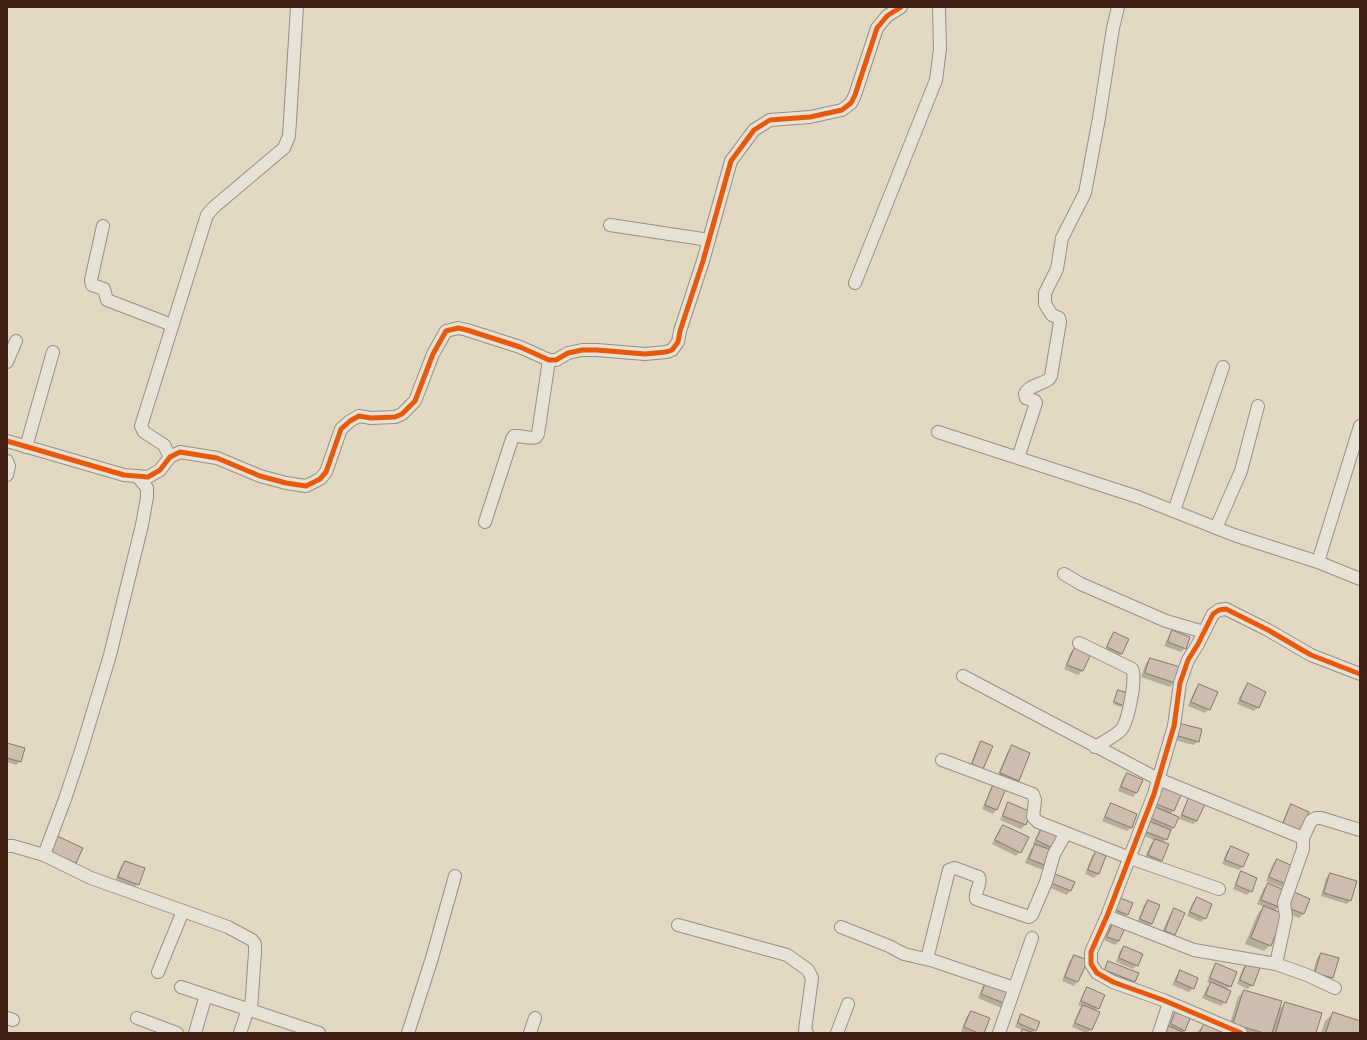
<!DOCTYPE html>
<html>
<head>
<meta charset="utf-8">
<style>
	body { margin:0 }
	#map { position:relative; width:1367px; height:1040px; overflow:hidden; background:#e2d9c2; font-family:"Libre Bodoni",serif }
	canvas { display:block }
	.frame { position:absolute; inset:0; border:8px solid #422114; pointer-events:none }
</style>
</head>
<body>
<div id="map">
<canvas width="1367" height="1040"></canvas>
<div class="frame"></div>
</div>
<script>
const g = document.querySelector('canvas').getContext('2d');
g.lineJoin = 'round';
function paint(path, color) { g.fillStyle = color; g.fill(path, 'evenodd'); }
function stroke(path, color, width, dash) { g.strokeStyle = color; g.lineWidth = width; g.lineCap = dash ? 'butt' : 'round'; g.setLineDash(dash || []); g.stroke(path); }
const shadow = new Path2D(`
	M1172,631L1185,648L1181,652L1164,646L1169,635Z
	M1114,634L1128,640L1121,654L1117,658L1104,651L1111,637Z
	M1075,648L1089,654L1082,671L1078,675L1064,669L1071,652Z
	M1150,659L1174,683L1170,687L1141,677L1146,663Z
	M1199,685L1209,709L1205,713L1188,706L1195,689Z
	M1248,685L1258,707L1254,711L1237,704L1244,688Z
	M1118,691L1123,705L1121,707L1113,704Z
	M1174,728L1198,741L1194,745L1171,739Z
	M982,742V768L979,772L969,768L978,746Z
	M7,744L20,761L16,765L7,762Z
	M1012,747L1018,780L1014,784L997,777L1008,751Z
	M1127,774L1142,780L1136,793L1133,797L1118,791L1123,778Z
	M996,782V810L993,814L982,809L992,786Z
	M1157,792L1180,795L1173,811L1170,814L1173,828L1163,843L1168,845L1161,861L1157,865L1144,859L1151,844L1154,840L1141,835Z
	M1191,797L1197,821L1193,824L1179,819L1187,801Z
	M1009,804L1030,812L1025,825L1021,829L1000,820L1005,808Z
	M1111,805L1136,815L1131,828L1127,831L1102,821L1108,809Z
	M1292,805L1308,812L1280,828L1288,809Z
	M1003,826L1020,852L1016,856L992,844L999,830Z
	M1043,827L1060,836L1046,866L1043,870L1025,863L1031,849L1035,845L1033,844L1039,831Z
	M1231,848L1243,866L1239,870L1222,864L1227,851Z
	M1096,852L1105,856L1098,874L1094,878L1085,874L1092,856Z
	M1277,860L1294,868L1283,888L1266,881L1273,864Z
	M125,862L138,884L134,888L115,881L121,866Z
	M1242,873L1251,891L1247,895L1233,889L1238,876Z
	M1330,874L1350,900L1347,904L1321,896L1326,878Z
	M1055,875L1070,891L1067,895L1048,887L1051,879Z
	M1268,884L1279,907L1274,911L1270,945L1264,951L1245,944L1258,913L1264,907L1257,904L1264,888Z
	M1197,898L1205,918L1201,922L1187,916L1193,902Z
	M1309,899L1303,914L1299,918L1285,912Z
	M1148,901L1159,906L1152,924L1148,928L1137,923L1144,905Z
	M1114,902L1127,914L1124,918L1110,913Z
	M1174,910L1175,935L1171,939L1161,935L1170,914Z
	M1115,920L1125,925L1119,941L1115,945L1104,940L1111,924Z
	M1124,947L1137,965L1133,969L1116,962L1120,951Z
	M1321,954L1333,977L1329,981L1312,977L1317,958Z
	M1074,956L1086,961L1077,982L1074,986L1062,981L1070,960Z
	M1109,962L1137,974L1134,982L1130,986L1104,975L1108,965H1105L1101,974L1105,966Z
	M1217,964L1230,986L1226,990L1225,1002L1221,1006L1202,998L1207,987L1211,984L1207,982L1213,968Z
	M1247,964L1252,985L1248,989L1237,984L1243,968Z
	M1181,971L1193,988L1189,992L1172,985L1177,975Z
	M987,983L1005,1004L1001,1008L978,998L983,986Z
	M1088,988L1098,1008L1095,1011L1091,1030L1086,1033L1072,1027L1079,1010L1082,1007L1078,1005L1084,992Z
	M1244,991L1278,1011L1285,1003L1315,1033H1238L1228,1030L1238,997Z
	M1177,1011L1185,1030L1183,1033H1165L1168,1029L1173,1015Z
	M971,1012L983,1033H965L961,1031L967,1016Z
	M1334,1013L1360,1022V1033H1321L1325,1021Z
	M1022,1015L1035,1030L1032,1033H1020L1022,1030L1015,1027L1018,1019Z
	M1204,1025L1224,1033H1196Z`);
const building = new Path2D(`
	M1172,630L1190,637L1186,649L1168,642Z
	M1114,632L1129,639L1122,654L1107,647Z
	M1075,647L1091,654L1083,671L1067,665Z
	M1150,658L1180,667L1175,683L1145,673Z
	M1248,683L1266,692L1259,708L1240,700Z
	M1199,684L1218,692L1210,710L1191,702Z
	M1118,690L1128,693L1124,706L1114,702Z
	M1178,723L1202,729L1199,742L1175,735Z
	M981,741L993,746L983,769L972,764Z
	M7,743L25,748L21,762L7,758Z
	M1012,745L1030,753L1019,781L1000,773Z
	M1127,773L1143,780L1137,793L1121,787Z
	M995,781L1007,786L997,810L985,805Z
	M1161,786L1181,795L1174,811L1154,803Z
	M1190,795L1206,802L1197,821L1182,815Z
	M1008,802L1031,812L1026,825L1003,816Z
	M1111,803L1137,814L1132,828L1105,817Z
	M1291,804L1309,812L1301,831L1283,824Z
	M1153,806L1179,817L1174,828L1148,817Z
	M1149,821L1171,830L1167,840L1144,831Z
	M1003,825L1029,837L1021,853L995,840Z
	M1043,826L1061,835L1054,849L1036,840Z
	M55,835L83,848L76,863L48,851Z
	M1155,839L1169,844L1162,861L1148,855Z
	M1035,844L1054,851L1047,866L1029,859Z
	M1231,846L1249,854L1243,867L1225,860Z
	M1096,851L1106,856L1099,874L1088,870Z
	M1277,859L1295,867L1288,885L1269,877Z
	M125,861L145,868L139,885L118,877Z
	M1241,871L1257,878L1252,892L1236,885Z
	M1330,873L1357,881L1351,901L1324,893Z
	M1055,874L1075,882L1071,891L1051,883Z
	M1268,883L1286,891L1279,907L1261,900Z
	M1294,892L1310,899L1304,914L1288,908Z
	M1118,897L1133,903L1128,915L1113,909Z
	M1197,897L1212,904L1206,919L1190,912Z
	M1148,900L1160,905L1152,924L1140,919Z
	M1264,906L1284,914L1271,946L1251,938Z
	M1174,908L1185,913L1175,935L1165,931Z
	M1115,919L1127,924L1119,941L1107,937Z
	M1124,946L1143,954L1138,966L1119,958Z
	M1321,953L1339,958L1333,978L1315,973Z
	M1074,955L1088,960L1078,982L1065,977Z
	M1108,961L1139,973L1135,982L1105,970Z
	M1216,963L1237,972L1231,987L1210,978Z
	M1247,963L1260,968L1253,986L1240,980Z
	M1180,970L1198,978L1194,989L1176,981Z
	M987,981L1011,991L1006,1004L981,994Z
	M1211,982L1231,991L1226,1003L1206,995Z
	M1087,987L1105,995L1099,1009L1081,1001Z
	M1244,990L1282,1001L1272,1033H1264L1233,1024Z
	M1285,1002L1322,1013L1316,1033H1276Z
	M1083,1005L1100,1012L1092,1030L1075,1023Z
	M1176,1010L1191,1016L1185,1031L1171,1024Z
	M971,1011L990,1018L984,1033H978L964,1027Z
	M1333,1012L1360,1021V1033H1326Z
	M1021,1014L1040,1022L1036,1031L1018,1023Z
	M1204,1024L1227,1033H1200Z
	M1169,1026L1185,1033H1166Z
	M1023,1029L1034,1033H1021Z`);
const street = new Path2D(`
	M610,225L709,240
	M103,226L91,280L92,285L104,289L107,300L172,325
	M855,283L936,80L940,49L939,7
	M7,362L16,341
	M938,432L1138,497L1234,535L1318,562L1360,579
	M7,441L124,475L148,477L160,470L170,457L180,452L217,458L260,476L286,483L306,486L320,479L326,472L341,429L350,421L359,416L371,418L395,417L402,414L415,401L433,354L446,331L458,328L467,330L520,347L549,360H556L568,353L582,350H597L645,354L666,352L672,350L678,342L680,331L703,261L731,161L754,130L770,120L810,117L842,110L851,103L855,95L877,28L887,16L901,7
	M26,447L53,352
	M170,457L164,445L144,432L141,426L207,215L214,207L284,148L289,136L297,7
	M1018,458L1036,403L1035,401L1026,398L1025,394C1029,385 1041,385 1049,379L1051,376L1060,322L1059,318L1052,315L1045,304V293L1057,269L1062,238L1085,193L1099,118L1113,28L1118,7
	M7,461L9,466L7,475
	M1174,511L1223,367
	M485,522L512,439L514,436C522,435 529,440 536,437L538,434L549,360
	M1216,528L1241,471L1258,406
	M1318,562L1360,426
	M1064,574L1081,584L1166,621L1204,632
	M1079,643L1132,669C1137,678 1128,722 1121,730C1114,737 1103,742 1095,747
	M963,676L1158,779L1303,838
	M942,760L1033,794L1035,800L1033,817L1038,822L1130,858L1219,889
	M7,846H13L44,855L91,878L228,927L252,940L255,944V952L251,1010
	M44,855L65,799L81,751L110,655L142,525L147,497V488L138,477
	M1107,916L1194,950L1276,964
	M678,925L787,955L808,970L812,978L805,1030L807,1033
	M841,927L889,946L904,954L934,961L1014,988
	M927,959L949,870L955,868L979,877C982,885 974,892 976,899L1029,917L1032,915L1046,882L1054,854L1066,833
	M158,972L183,911
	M181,987L319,1033
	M1335,988L1307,975L1276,964L1286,917L1284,903L1303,849V838L1311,821L1316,818H1321L1360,830
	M7,1018L13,1020
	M137,1018L177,1033
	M195,1033L206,995
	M240,1033L248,1009
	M408,1033L432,958L455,876
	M530,1033L535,1018
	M837,1033L848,1004
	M999,1033L1032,938
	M1159,1033L1169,1003
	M1241,1033L1163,1000L1113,982L1097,973L1091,964V952L1107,916L1154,794L1174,726L1180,683L1188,660L1198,644L1213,614L1219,610L1226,609L1268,630L1311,655L1360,674`);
const cycleway = new Path2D(`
	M7,441L124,475L148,477L160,470L170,457L180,452L217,458L260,476L286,483L306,486L320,479L326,472L341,429L350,421L359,416L371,418L395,417L402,414L415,401L433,354L446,331L458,328L467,330L520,347L549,360H556L568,353L582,350H597L645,354L666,352L672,350L678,342L680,331L703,261L731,161L754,130L770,120L810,117L842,110L851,103L855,95L877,28L887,16L901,7
	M1241,1033L1163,1000L1113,982L1097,973L1091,964V952L1107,916L1154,794L1174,726L1180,683L1188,660L1198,644L1213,614L1219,610L1226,609L1268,630L1311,655L1360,674`);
paint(shadow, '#0003');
paint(building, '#cebdaf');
stroke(building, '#82786b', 1);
stroke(street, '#998f81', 14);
stroke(street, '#e7e2d7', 12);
stroke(cycleway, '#e8590c', 5);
</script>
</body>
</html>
